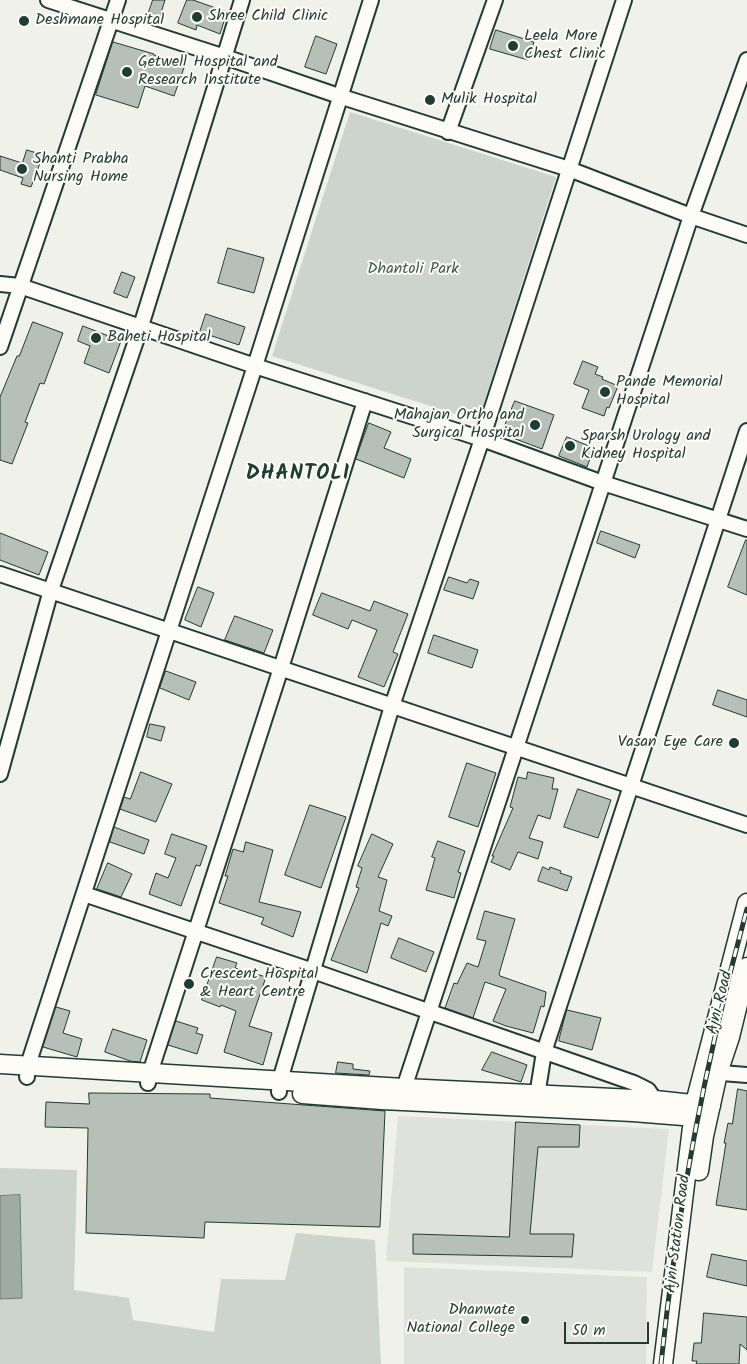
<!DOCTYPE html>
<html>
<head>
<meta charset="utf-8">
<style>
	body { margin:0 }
	#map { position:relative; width:747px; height:1364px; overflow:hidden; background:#f0f1eb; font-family:Kalam,sans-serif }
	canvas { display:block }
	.scale { position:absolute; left:564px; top:1322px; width:85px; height:22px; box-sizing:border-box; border:2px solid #1f3d34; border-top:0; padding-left:6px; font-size:15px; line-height:18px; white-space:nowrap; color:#1f3d34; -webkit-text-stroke:4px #fdfcf7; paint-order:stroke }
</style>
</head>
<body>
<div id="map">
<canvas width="747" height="1364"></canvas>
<div class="scale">50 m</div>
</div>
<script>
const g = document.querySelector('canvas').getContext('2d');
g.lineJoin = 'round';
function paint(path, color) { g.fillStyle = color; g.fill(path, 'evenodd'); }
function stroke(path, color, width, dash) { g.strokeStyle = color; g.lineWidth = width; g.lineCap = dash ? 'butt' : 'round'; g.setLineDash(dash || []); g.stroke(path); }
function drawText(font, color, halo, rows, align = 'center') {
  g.font = font + ' Kalam,sans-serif'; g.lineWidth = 4; g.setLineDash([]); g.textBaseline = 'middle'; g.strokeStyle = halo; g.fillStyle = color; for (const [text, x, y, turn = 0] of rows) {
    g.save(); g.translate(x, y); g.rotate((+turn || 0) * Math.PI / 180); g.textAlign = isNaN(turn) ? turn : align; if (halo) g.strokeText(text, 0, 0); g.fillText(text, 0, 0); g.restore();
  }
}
const built = new Path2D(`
	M398,1116L669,1129L652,1272L386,1261Z
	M404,1267L647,1277L646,1364H404Z`);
const green = new Path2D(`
	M350,112L556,177L478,421L272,356Z
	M0,1168L77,1170L74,1290L129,1298L133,1320L214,1332L221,1279L285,1280L296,1233L375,1240L381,1364H0Z`);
const water = new Path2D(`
	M20,1195L22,1298L0,1299V1196Z`);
const building = new Path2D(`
	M153,0H165L159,19L148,15Z
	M187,0H193L227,12L220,34L197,25L196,30L178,23Z
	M496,30L534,42L528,60L490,49Z
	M316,36L337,44L326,74L305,67Z
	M113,42L154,54V55L185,65L174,96L145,86L138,108L96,95Z
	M27,150L43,155L31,187L21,184L23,178L0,170V156L22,163Z
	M228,248L264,258L254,293L218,283Z
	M122,272L135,277L127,298L114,293Z
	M206,314L245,327L239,345L200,332Z
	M33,322L63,333L44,384L40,383L25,422L28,423L12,464L0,460V397L17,356H19Z
	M83,326L121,341L109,373L84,363L90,346L78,341Z
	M583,361L598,367L595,374L603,377L602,379L618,386L609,408L607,407L604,416L582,408L589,390L574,384Z
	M515,401L554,415L542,449L513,438L515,432L504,428Z
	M369,423L391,432L384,448L411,459L404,478L356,459Z
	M567,437L594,448L587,467L559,456Z
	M601,531L640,545L635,558L597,543Z
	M0,533L48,552L39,575L0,560Z
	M746,540H747V595L728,587Z
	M449,577L467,583L470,579L479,582L473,599L444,590Z
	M198,587L214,593L201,627L185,620Z
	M322,593L370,611L374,601L408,614L393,652L398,654L384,687L358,677L377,630L352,620L348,629L313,615Z
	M235,616L273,630L264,653L225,640Z
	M434,635L478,650L472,668L428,653Z
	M166,671L196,682L189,700L160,688Z
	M718,690L747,700V717L713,705Z
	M150,724L165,727L161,741L147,737Z
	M467,763L496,773L478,827L449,817Z
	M141,772L172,784L156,822L120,809L124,797L130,799Z
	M528,772L554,778L552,789H558L550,819L538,815L529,838L543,842L538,859L518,852L510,870L491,862L494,856H492L513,808L510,807L518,777L526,779Z
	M578,789L611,800L598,838L564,827Z
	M310,805L346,817L321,888L285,875Z
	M114,827L149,840L144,854L110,842Z
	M172,834L207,846L200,866L196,865L181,906L149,894L156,873L168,878L176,858L165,854Z
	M372,834L393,844L378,877L387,880L379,911L392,916L388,926L381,923L367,973L331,960L359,888L356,887L362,868L358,866Z
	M438,841L465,851L458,872L461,873L454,898L426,890L435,858L432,857Z
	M246,842L273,850L259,902L301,912L293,937L261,924L264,918L219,903L228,876H225L233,849L243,852Z
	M108,863L132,874L121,897L97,889Z
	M543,867L549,870L550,867L561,871L560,873L572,877L567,891L538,881Z
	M485,911L515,919L499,974L500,976L546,992L544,1007L541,1006L533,1033L506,1026L493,1021L506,989L485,982L473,1018L445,1008L454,983L457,984L467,963L478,967L486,941L477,939Z
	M399,938L434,952L426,972L391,958Z
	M217,957L237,963L235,968L266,977L249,1026L272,1033L263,1065L224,1052L236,1011L221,1005L220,1007L202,1000Z
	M56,1007L70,1011L63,1033L82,1039L77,1057L43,1047Z
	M567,1010L601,1018L592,1050L559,1041Z
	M176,1021L198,1028L196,1033L203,1035L197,1054L168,1045Z
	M113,1029L147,1040L140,1062L130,1061L105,1052Z
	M492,1052L527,1065L521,1082L482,1070Z
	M338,1062L353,1064V1069L370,1071L369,1075L336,1073Z
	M738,1089L747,1091V1210L716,1205L726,1143H724L728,1123L732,1124Z
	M89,1093L210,1094V1098L385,1111L380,1227L205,1222L204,1238L86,1233L88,1128L45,1127L46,1102L89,1104Z
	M516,1122L580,1125L579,1147H538L530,1234H574L572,1257L413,1254V1234L509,1237Z
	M712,1254L747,1261V1286L707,1277Z
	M704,1313L747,1317V1350L740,1344L739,1364H696L697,1361H692L694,1343H701Z`);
const minor = new Path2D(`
	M48,0L225,57L339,96L569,169L691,216L747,235
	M448,132L495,0
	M0,284L20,286L255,366L482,439L603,483L747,529
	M0,347L118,0
	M0,574L747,825
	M0,774L51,590L141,326L242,0
	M84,894L313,971L634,1083L648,1090L655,1100
	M709,1072L747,1075
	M27,1077L28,1065L255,366L371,0
	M148,1083L150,1073L281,668L365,401
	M404,1088L691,216L747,60
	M279,1092L280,1080L392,706L482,439L624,0
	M536,1102L544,1052L747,431`);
const major = new Path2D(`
	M0,1064L404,1088L655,1100L711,1106
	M302,1094L382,1100L633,1112L708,1118
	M699,1171L704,1136L718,1073L730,1037L747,967
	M663,1364L695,1103L747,903`);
const rail = new Path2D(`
	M661,1364C677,1210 706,1058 747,909`);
const markers = [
	[197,17,6,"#1f3d34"],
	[24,21,6,"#1f3d34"],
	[513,46,6,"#1f3d34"],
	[127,72,6,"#1f3d34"],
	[430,100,6,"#1f3d34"],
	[22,169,6,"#1f3d34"],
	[96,338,6,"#1f3d34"],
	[605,392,6,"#1f3d34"],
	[535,425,6,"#1f3d34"],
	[570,446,6,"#1f3d34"],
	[734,743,6,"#1f3d34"],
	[189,984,6,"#1f3d34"],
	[525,1320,5,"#1f3d34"]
];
const poiNames = [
	["Shree Child Clinic",208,17],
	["Deshmane Hospital",35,21],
	["Leela More",524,37],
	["Chest Clinic",524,55],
	["Getwell Hospital and",138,63],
	["Research Institute",138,81],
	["Mulik Hospital",441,100],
	["Shanti Prabha",33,160],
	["Nursing Home",33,178],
	["Baheti Hospital",107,338],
	["Pande Memorial",616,383],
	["Hospital",616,401],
	["Mahajan Ortho and",524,416,"right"],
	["Surgical Hospital",524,434,"right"],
	["Sparsh Urology and",581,437],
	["Kidney Hospital",581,455],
	["Vasan Eye Care",723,743,"right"],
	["Crescent Hospital",200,975],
	["& Heart Centre",200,993],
	["Dhanwate",515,1311,"right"],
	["National College",515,1329,"right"]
];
const parkNames = [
	["Dhantoli Park",413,270]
];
const streetNames = [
	["Ajni Road",721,1003,-76],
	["Ajni Station Road",679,1234,-83]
];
const districtNames = [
	["DHANTOLI",298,475]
];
paint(built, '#dfe2dc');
paint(green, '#cdd3cd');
paint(water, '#9faca4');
stroke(water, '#6c8077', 1);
paint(building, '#b6bfb8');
stroke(building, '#1f3d34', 1);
stroke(minor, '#1f3d34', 18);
stroke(major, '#1f3d34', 21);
stroke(minor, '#fdfcf7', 14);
stroke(major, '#fdfcf7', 18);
stroke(rail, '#1f3d34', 5);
stroke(rail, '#fdfcf7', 3, [9]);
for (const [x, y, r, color] of markers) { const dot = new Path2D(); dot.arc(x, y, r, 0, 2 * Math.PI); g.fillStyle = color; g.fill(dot); stroke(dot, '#fdfcf7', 2); }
drawText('16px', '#1f3d34', '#fdfcf7', poiNames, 'left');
drawText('16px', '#425b53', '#fdfcf7', parkNames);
drawText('16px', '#1f3d34', '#fdfcf7', streetNames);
g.letterSpacing = '1px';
drawText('bold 21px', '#1f3d34', '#fdfcf7', districtNames);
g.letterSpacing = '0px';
</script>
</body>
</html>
